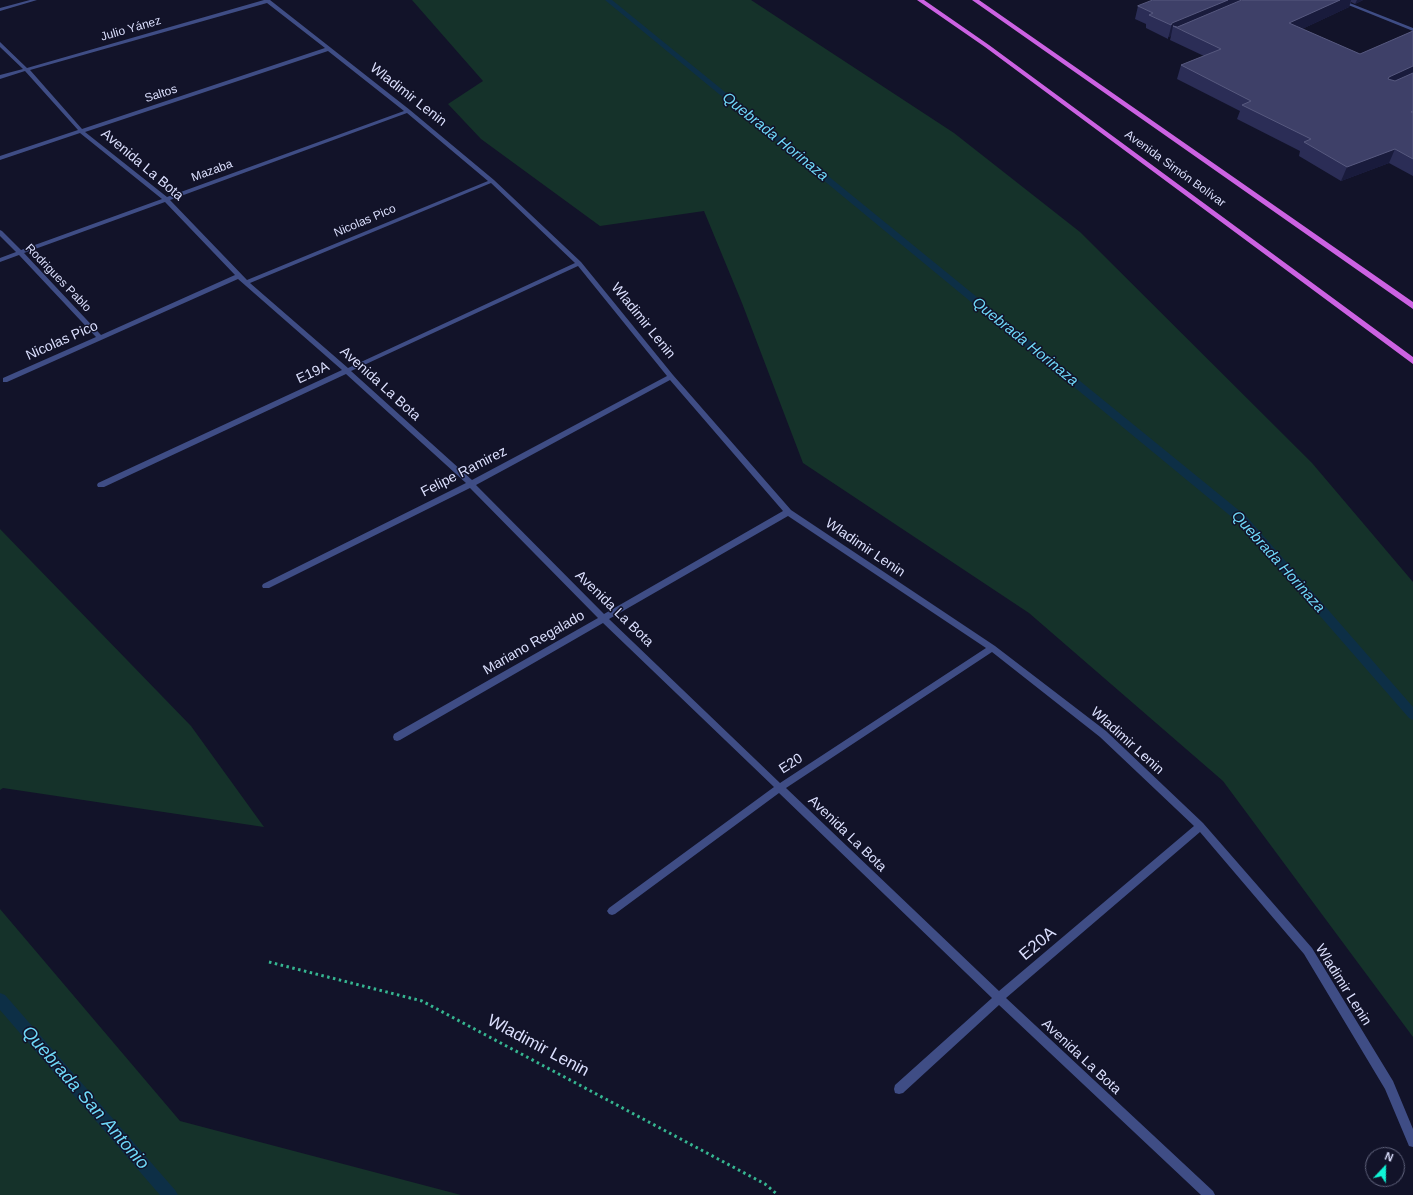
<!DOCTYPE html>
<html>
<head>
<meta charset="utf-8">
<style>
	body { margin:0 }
	#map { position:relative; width:1413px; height:1195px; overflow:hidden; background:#121329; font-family:Helvetica,sans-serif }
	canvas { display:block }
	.north { position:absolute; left:1365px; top:1147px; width:40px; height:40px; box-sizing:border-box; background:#121329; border:1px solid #62657e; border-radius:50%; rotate:22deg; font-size:11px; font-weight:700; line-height:16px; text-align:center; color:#dbdffd }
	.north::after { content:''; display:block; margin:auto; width:14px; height:18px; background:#10f4d6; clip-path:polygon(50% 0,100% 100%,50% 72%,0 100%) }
</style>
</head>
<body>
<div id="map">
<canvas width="1413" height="1195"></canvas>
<div class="north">N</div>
</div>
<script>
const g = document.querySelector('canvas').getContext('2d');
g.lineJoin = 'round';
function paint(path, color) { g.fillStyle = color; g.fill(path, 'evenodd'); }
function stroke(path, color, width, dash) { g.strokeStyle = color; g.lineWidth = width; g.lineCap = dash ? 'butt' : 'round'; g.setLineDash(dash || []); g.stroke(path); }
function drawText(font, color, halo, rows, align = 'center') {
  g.font = font + ' Helvetica,sans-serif'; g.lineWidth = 3; g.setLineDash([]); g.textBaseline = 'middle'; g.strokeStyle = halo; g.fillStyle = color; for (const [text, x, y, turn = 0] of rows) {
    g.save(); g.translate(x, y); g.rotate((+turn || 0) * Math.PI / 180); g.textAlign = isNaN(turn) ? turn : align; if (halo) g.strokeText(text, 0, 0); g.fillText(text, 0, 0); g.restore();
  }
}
const green = new Path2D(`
	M412,0H751L954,133L1080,232L1312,463L1413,582V1037L1223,781L1029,613L803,463L742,303L704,211L600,226L481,139L448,104L483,81Z
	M0,529L191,726L264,827L3,788L0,790Z
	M0,909L180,1121L461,1195H0Z`);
const stream = new Path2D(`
	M605,0H612L1247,517L1413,707V720L1409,718L1239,523Z
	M0,993L5,995L175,1190L178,1195H160L0,1010Z`);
const path = new Path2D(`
	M269,962L422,1001L765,1184L778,1195`);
const minor = new Path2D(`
	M30,0H37L0,11V8Z
	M264,0H270L410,110L494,180L581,262L673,375L791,510L995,646L1106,731L1203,823L1312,948L1393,1081L1413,1129V1147L1409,1146L1385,1089L1304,954L1200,832L1006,998L1213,1191L1215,1195H1201L999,1005L903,1093L899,1094L895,1093L894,1089L895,1085L992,998L779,793L615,914L612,915L609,914L607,911L609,908L774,787L603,623L400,740L397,741L394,740L393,737L394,734L598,618L470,488L269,588H263L262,586L263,584L466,483L346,374L104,487H98L97,485L98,483L342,370L238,279L7,382H3V378L96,337L19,255L0,262V258L16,252L0,236V230L2,231L21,250L162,199L80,133L0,160V156L78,130L25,71L0,79V75L23,69L0,47V42L27,68ZM267,3L325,48L82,129L30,70ZM328,51L404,111L167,197L85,132ZM407,113L488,181L247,280L170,200ZM491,183L575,263L348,368L250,283ZM165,202L235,275L101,335L24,253ZM578,266L667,376L472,480L351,371ZM670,380L783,511L604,614L476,485ZM788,516L986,648L780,783L609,619ZM992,652L1100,737L1194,826L999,991L786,788Z
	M1336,0H1342L1413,28V31Z`);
const trunk = new Path2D(`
	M917,0H924L989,45L1413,357V364L985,47Z
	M972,0H979L1413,302V309Z`);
const wall = new Path2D(`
	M1153,0H1363L1355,4L1351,2L1349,7L1302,29L1360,54L1413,31V176L1389,163L1341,181L1299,156L1300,151L1237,119L1240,111L1177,79L1181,65L1204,56L1170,40L1171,36L1168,37V39L1146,28V24L1135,19L1138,6Z`);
const shadedWall = new Path2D(`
	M1228,0H1255L1182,31L1173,26L1171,36L1168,37V39L1172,23Z
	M1340,0H1351L1349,7L1285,37L1289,23Z
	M1357,0H1363L1355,4Z
	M1413,66V78L1383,91L1389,77Z
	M1395,149L1389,163L1341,181L1347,167Z`);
const building = new Path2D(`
	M1153,0H1228L1172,23L1171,25L1149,15L1153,13L1138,6Z
	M1242,0H1340L1289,23L1360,54L1413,31V66L1389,77L1388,79L1395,81L1413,73V111L1411,112H1413V159L1395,149L1347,167L1304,142L1311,139L1242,105L1251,101L1181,65L1221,49L1173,26L1177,27Z`);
const farStreetnames = [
	["Julio Yánez",131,29,-16],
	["Saltos",161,94,-18],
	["Avenida Simón Bolívar",1175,169,36],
	["Mazaba",212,171,-20],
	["Nicolas Pico",365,221,-23],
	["Rodrigues Pablo",58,278,46]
];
const streetNames = [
	["Wladimir Lenin",408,95,38],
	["Avenida La Bota",142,165,40],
	["Wladimir Lenin",643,321,51],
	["Nicolas Pico",62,341,-24],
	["E19A",313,373,-25],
	["Avenida La Bota",380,384,42],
	["Felipe Ramirez",464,472,-27],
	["Wladimir Lenin",865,548,34],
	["Avenida La Bota",614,609,44],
	["Mariano Regalado",534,643,-30],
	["Wladimir Lenin",1127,741,42],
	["E20",791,764,-33],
	["Avenida La Bota",847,834,44],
	["Wladimir Lenin",1343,985,58],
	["Avenida La Bota",1081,1057,43]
];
const waterNames = [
	["Quebrada Horinaza",775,137,39],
	["Quebrada Horinaza",1025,342,39],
	["Quebrada Horinaza",1278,562,48]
];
const nearStreetnames = [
	["E20A",1038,944,-40],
	["Wladimir Lenin",538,1046,28]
];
const nearWaternames = [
	["Quebrada San Antonio",85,1098,49]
];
paint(green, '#15322a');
paint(stream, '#0d2f46');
stroke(path, '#36b691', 3, [2.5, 3.5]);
paint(minor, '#3f4d85');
paint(trunk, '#cc62e2');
paint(wall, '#2b2d56');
paint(shadedWall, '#191b3c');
paint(building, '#3e4068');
stroke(building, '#57597f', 1);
drawText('12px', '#dbdffd', '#121329', farStreetnames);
drawText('14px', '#dbdffd', '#121329', streetNames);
drawText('italic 15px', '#6ed8f8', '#121329', waterNames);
drawText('17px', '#dbdffd', '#121329', nearStreetnames);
drawText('italic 18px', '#6ed8f8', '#121329', nearWaternames);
</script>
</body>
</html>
